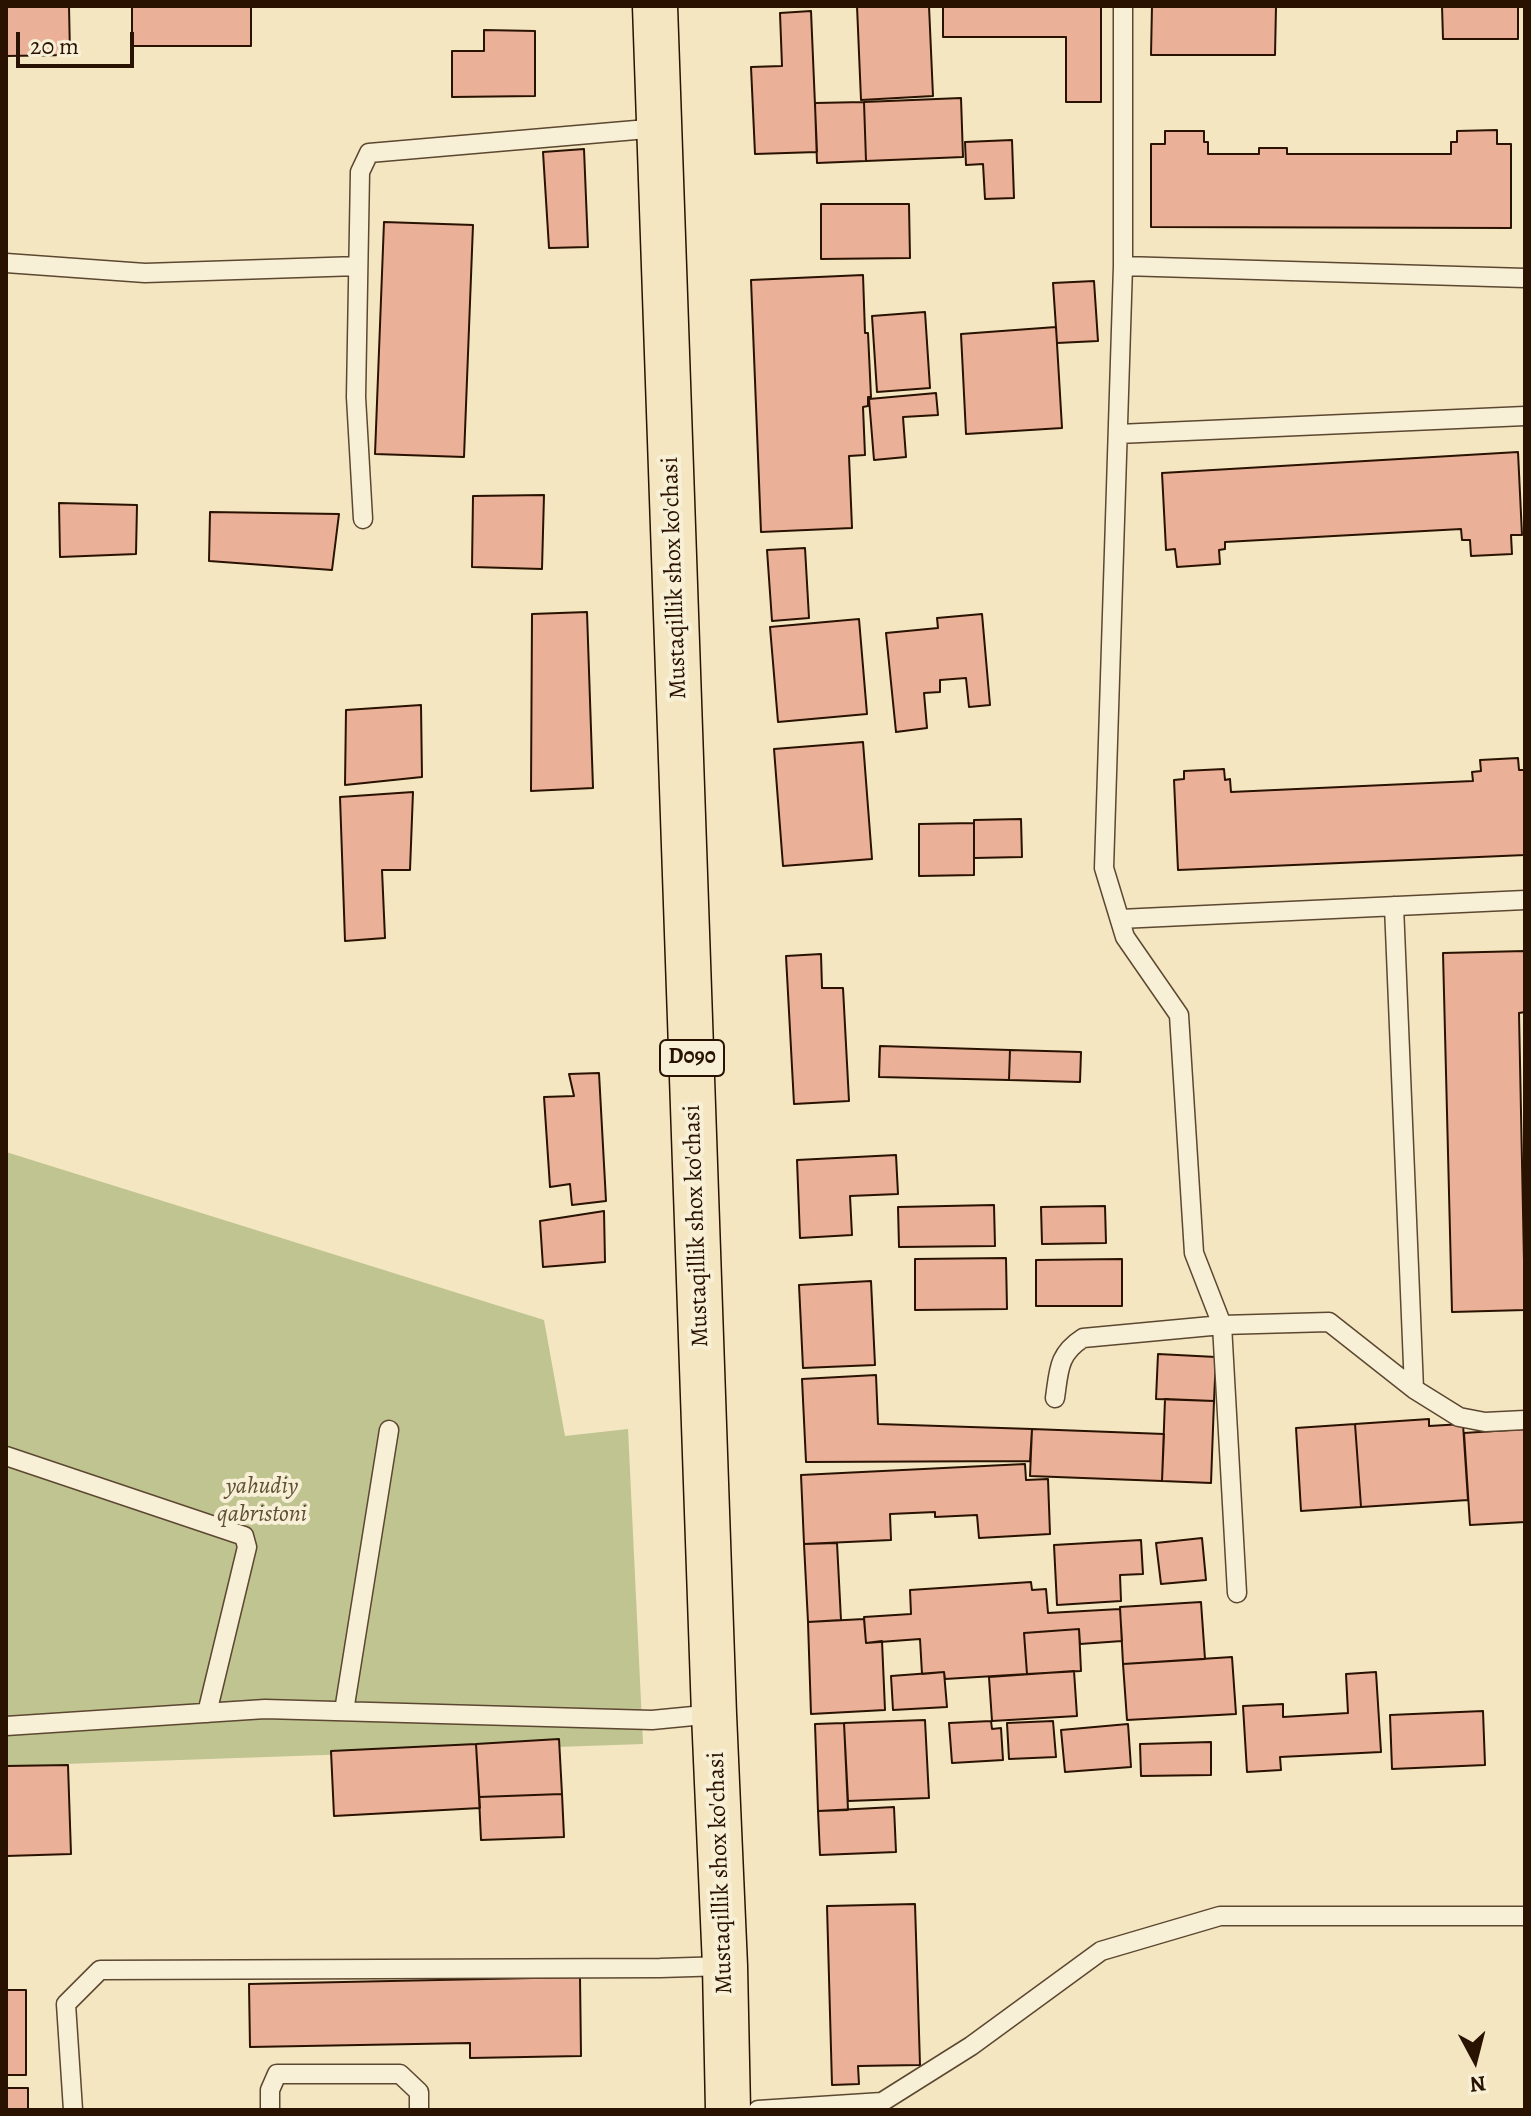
<!DOCTYPE html>
<html>
<head>
<meta charset="utf-8">
<style>
	body { margin:0 }
	#map { position:relative; width:1531px; height:2116px; overflow:hidden; background:#f4e6c1; font-family:Alegreya,serif }
	canvas { display:block }
	.frame { position:absolute; inset:0; border:8px solid #291200; pointer-events:none }
	.north { position:absolute; left:1435px; top:2020px; width:80px; height:80px; -webkit-text-stroke:6px #f8efd7; paint-order:stroke; rotate:173deg; font-size:22px; font-weight:700; line-height:32px; text-align:center; color:#291200 }
	.north::after { content:''; display:block; margin:auto; width:28px; height:36px; background:#291200; clip-path:polygon(50% 0,100% 100%,50% 72%,0 100%) }
	.scale { position:absolute; left:16px; top:32px; width:118px; height:36px; box-sizing:border-box; border:4px solid #291200; border-top:0; padding-left:10px; font-size:24px; line-height:28px; white-space:nowrap; color:#291200; -webkit-text-stroke:6px #f8efd7; paint-order:stroke }
</style>
</head>
<body>
<div id="map">
<canvas width="1531" height="2116"></canvas>
<div class="frame"></div>
<div class="north">N</div>
<div class="scale">20 m</div>
</div>
<script>
const g = document.querySelector('canvas').getContext('2d');
g.lineJoin = 'round';
function paint(path, color) { g.fillStyle = color; g.fill(path, 'evenodd'); }
function stroke(path, color, width, dash) { g.strokeStyle = color; g.lineWidth = width; g.lineCap = dash ? 'butt' : 'round'; g.setLineDash(dash || []); g.stroke(path); }
function drawText(font, color, halo, rows, align = 'center') {
  g.font = font + ' Alegreya,serif'; g.lineWidth = 8; g.setLineDash([]); g.textBaseline = 'middle'; g.strokeStyle = halo; g.fillStyle = color; for (const [text, x, y, turn = 0] of rows) {
    g.save(); g.translate(x, y); g.rotate((+turn || 0) * Math.PI / 180); g.textAlign = isNaN(turn) ? turn : align; if (halo) g.strokeText(text, 0, 0); g.fillText(text, 0, 0); g.restore();
  }
}
const green = new Path2D(`
	M6,1152L544,1320L565,1436L628,1429L643,1744L6,1766Z`);
const building = new Path2D(`
	M6,6H69L70,55L6,56Z
	M132,6H251V46H132Z
	M857,6H929L933,96L861,100Z
	M943,6H1101V102H1066V37H943Z
	M1152,6L1276,7L1275,55H1151Z
	M1442,6H1518V39H1443Z
	M811,11L817,152L755,154L751,67L782,66L780,13Z
	M484,30L535,31V96L452,97V51H484Z
	M961,98L963,157L866,161L864,102Z
	M864,102L866,161L817,163L815,103Z
	M1497,130V144H1511V228L1151,227V144H1165V131H1204V142H1208V154H1259V148H1287V154H1451V142H1457V131Z
	M1012,140L1014,198L985,199L983,164L966,165L965,142Z
	M584,149L588,247L549,248L543,152Z
	M821,204H909L910,258L821,259Z
	M384,222L473,225L464,457L375,454Z
	M863,275L865,333H868L871,397H868V406L863,407L865,455L849,456L852,528L761,532L751,280Z
	M1094,281L1098,341L1057,343L1053,283Z
	M925,312L930,388L877,392L872,316Z
	M1056,327L1062,428L966,434L961,334Z
	M936,393L938,415L903,417L906,457L874,460L869,399Z
	M1518,452L1522,535H1511L1512,554L1471,556L1470,540H1462L1461,529L1225,542V549L1219,550L1220,564L1177,567L1175,549L1166,550L1162,473Z
	M544,495L542,569L472,567L473,496Z
	M59,503L137,505L136,554L60,557Z
	M210,512L339,514L332,570L209,561Z
	M805,548L809,618L772,621L767,550Z
	M587,612L593,788L531,791L532,614Z
	M982,614L990,705L969,707L966,678L940,680V692L924,693L927,728L896,732L886,633L938,628L937,618Z
	M859,619L867,714L778,722L770,627Z
	M421,705L422,777L345,785L346,710Z
	M863,742L872,859L783,866L774,749Z
	M1518,758L1519,770H1525V855L1178,870L1174,780L1184,779V771L1224,769L1225,780L1230,779L1231,792L1473,781L1472,772L1481,771L1480,760Z
	M413,792L410,870H382L385,938L345,941L340,797Z
	M1021,819L1022,857L974,858V820Z
	M974,823V875L919,876V824Z
	M1525,951V1012L1519,1013L1525,1310L1452,1312L1443,953Z
	M821,954L822,988H843L849,1101L794,1104L786,956Z
	M880,1046L1010,1050L1009,1080L879,1077Z
	M1010,1050L1081,1052L1080,1082L1009,1080Z
	M599,1073L606,1201L572,1205L570,1184L550,1187L544,1097L574,1096L569,1074Z
	M896,1155L898,1194L850,1196L852,1235L800,1238L797,1160Z
	M994,1205L995,1246L899,1247L898,1207Z
	M1105,1206L1106,1243L1042,1244L1041,1207Z
	M604,1211L605,1262L543,1267L540,1221Z
	M1006,1258L1007,1309L915,1310V1259Z
	M1122,1259V1306H1036V1260Z
	M871,1281L875,1365L803,1368L799,1285Z
	M1158,1354L1216,1357L1214,1401L1156,1399Z
	M876,1375L878,1424L1032,1429L1030,1461L806,1462L802,1379Z
	M1165,1399L1214,1401L1211,1483L1162,1481Z
	M1429,1419V1426L1463,1424L1468,1500L1361,1507L1355,1424Z
	M1355,1424L1361,1507L1301,1511L1296,1428Z
	M1032,1429L1164,1434L1162,1481L1030,1476Z
	M1525,1429V1522L1470,1525L1464,1433Z
	M1025,1464L1026,1480L1048,1479L1050,1534L979,1538L977,1515L935,1517V1512L890,1514L891,1540L804,1544L801,1475Z
	M1202,1538L1206,1580L1161,1584L1156,1543Z
	M1141,1540L1143,1574L1120,1575L1121,1601L1057,1605L1054,1545Z
	M837,1543L841,1620L808,1622L804,1544Z
	M1031,1582L1032,1590L1046,1589L1048,1613L1120,1609L1122,1641L1080,1644L1079,1629L1024,1633L1027,1674L945,1679L944,1672L922,1674L920,1639L866,1643L864,1617L911,1614L910,1590Z
	M1201,1602L1205,1659L1123,1664L1120,1607Z
	M864,1619L866,1643L882,1641L885,1710L811,1714L808,1622Z
	M1079,1629L1081,1671L1027,1674L1024,1633Z
	M1232,1657L1236,1714L1127,1720L1123,1664Z
	M1074,1671L1077,1716L992,1721L989,1677Z
	M944,1672L947,1707L893,1710L891,1676Z
	M1376,1672L1381,1752L1280,1757L1281,1770L1247,1772L1243,1706L1283,1704V1717L1348,1713L1346,1674Z
	M1483,1711L1485,1765L1392,1769L1390,1715Z
	M925,1720L929,1798L848,1801L844,1723Z
	M991,1721L992,1729L1001,1728L1003,1760L952,1763L949,1723Z
	M1053,1721L1056,1757L1009,1759L1007,1723Z
	M844,1723L848,1810L818,1811L815,1724Z
	M1128,1724L1131,1767L1065,1772L1061,1730Z
	M559,1739L562,1794L479,1797L476,1744Z
	M1211,1742V1775L1141,1776L1140,1744Z
	M476,1744L480,1808L334,1816L331,1751Z
	M68,1765L71,1854L6,1856V1766Z
	M562,1794L564,1837L481,1840L479,1797Z
	M894,1807L896,1852L820,1855L818,1811Z
	M915,1904L920,2065L858,2066L859,2084L832,2085L827,1906Z
	M580,1977L581,2056L470,2058V2043L250,2047L249,1984Z
	M6,1990H26V2075H6Z
	M6,2088H28V2110H6Z`);
const service = new Path2D(`
	M1123,6V266L1104,868L1125,937L1179,1015L1194,1253L1222,1325L1329,1322L1414,1389L1459,1417L1485,1422L1525,1420
	M6,263L145,273L358,266
	M1123,266L1525,278
	M1118,434L1525,416
	M363,519L356,397L360,172L369,153L659,128
	M1394,906L1414,1389
	M1120,919L1525,900
	M1055,1398C1059,1370 1058,1354 1083,1338L1222,1325L1237,1593
	M6,1456L244,1536L247,1547L207,1713
	M344,1711L389,1430
	M6,1726L265,1709L652,1720L714,1714
	M73,2110L66,2004L100,1970L660,1968L725,1966
	M270,2110V2090L277,2074H400L419,2092V2110
	M758,2110L882,2102L971,2046L1101,1951L1220,1916H1525`);
const primary = new Path2D(`
	M655,6L714,1714L725,1966L728,2110`);
const shields = [
	[692,1058,64]
];
const shieldNames = [
	["D090",692,1058]
];
const streetNames = [
	["Mustaqillik shox ko'chasi",675,578,-92],
	["Mustaqillik shox ko'chasi",697,1226,-92],
	["Mustaqillik shox ko'chasi",721,1873,-92]
];
const parkNames = [
	["yahudiy",262,1487],
	["qabristoni",262,1515]
];
paint(green, '#bfc491');
paint(building, '#ebb098');
stroke(building, '#291200', 2);
stroke(service, '#5c4730', 21);
stroke(primary, '#291200', 47);
stroke(service, '#f8efd7', 18);
stroke(primary, '#f4e6c1', 44);
for (const [x, y, w] of shields) { const box = new Path2D(); box.roundRect(x - w / 2, y - 18, w, 36, 6); g.fillStyle = '#f8efd7'; g.fill(box); stroke(box, '#291200', 2); }
drawText('bold 22px', '#291200', null, shieldNames);
drawText('24px', '#291200', '#f8efd7', streetNames);
drawText('italic 24px', '#5e5033', '#f8efd7', parkNames);
</script>
</body>
</html>
